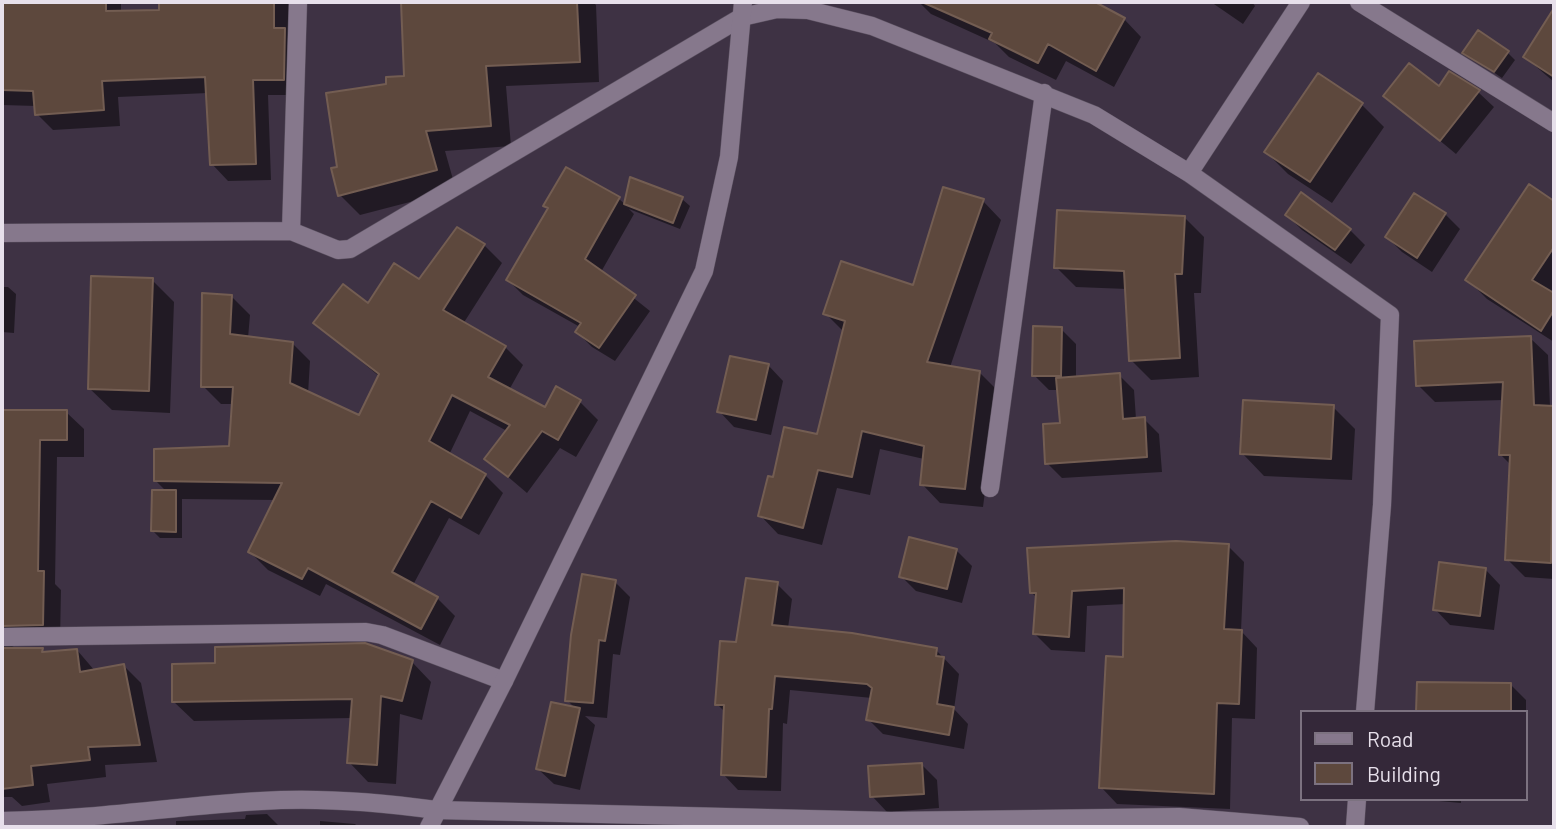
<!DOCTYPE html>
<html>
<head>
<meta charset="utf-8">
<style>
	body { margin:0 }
	#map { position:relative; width:1556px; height:829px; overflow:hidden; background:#3e3244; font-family:Barlow,sans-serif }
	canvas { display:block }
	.frame { position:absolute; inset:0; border:4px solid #e7e0eb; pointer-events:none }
	.legend { position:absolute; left:1300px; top:710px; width:228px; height:91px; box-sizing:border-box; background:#342839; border:2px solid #7c7280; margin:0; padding:9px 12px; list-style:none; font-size:21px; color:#e7e0eb }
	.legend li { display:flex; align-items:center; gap:14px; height:35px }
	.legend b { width:35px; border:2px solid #7c7280 }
</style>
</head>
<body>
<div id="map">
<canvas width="1556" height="829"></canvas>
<div class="frame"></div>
<ul class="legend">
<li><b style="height:9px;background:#86788c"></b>Road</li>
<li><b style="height:19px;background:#5d483d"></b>Building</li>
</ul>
</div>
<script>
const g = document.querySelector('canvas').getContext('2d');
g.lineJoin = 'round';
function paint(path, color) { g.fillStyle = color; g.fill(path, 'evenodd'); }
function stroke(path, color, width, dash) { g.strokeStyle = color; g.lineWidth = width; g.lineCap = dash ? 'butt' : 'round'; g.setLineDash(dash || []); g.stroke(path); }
const shadow = new Path2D(`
	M2,2H121V12H161L160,2H290L300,95H268L271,180L228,181L212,164L208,93L118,97L120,126L53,130L37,114L36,106L2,105Z
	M402,2H593L596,5L599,82L506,86L511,146L445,151L456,190L360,215L340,195L339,168L388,85L406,78Z
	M919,2H1095L1124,19L1141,37L1114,87L1066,61L1056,80L1009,57L995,43L931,14Z
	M1211,2H1252L1255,6L1243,24Z
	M1554,11V82L1525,57Z
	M1464,52L1508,53L1515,60L1502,78Z
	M1319,75L1362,105L1384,127L1332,203L1288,174L1266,152Z
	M1478,92L1494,107L1456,154L1386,96Z
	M632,180L682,199L690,206L680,229L629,209L634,214L601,272L650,311L615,361L592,347L577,332L580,327L523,295L508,280L619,199L626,205Z
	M1530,186L1554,203V342L1487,299L1468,280Z
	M983,201L1001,220L950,367L979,372L998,391L983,507L940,503L922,484L924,459L880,449L870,495L837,488L822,545L778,534L760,515L774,479L819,436L844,332L825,313L914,287Z
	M1445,214L1460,229L1432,272L1402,252L1387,237Z
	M1287,215L1350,230L1365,245L1351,264L1302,230Z
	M1184,217L1204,237L1201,293H1194L1199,377L1151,380L1131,360L1127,289L1076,287L1056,267Z
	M457,229L484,245L502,263L463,324L505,347L523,365L509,390L545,409L580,402L598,420L576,457L560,448L527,493L487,459L507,431L470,411L449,455L485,475L503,493L479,535L449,518L413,585L437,598L455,616L440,645L326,584L320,596L268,570L250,552L276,500L182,499V538H160L153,531L167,492L155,480L231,448L234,404H221L203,386L232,297L250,315L248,338L292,343L310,361L308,394L360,418L380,377L315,323L368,306L419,281Z
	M152,280L174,302L170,413L112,410L89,388Z
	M2,287H8L16,294L14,333L2,332Z
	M1061,329L1076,344V378L1119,375L1134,390L1136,419H1144L1159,434L1162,472L1062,478L1047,463L1062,424L1059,390H1049L1034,375Z
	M1530,338L1548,355L1550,407L1554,408V579L1525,577L1507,559L1511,465L1500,454L1504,400L1435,402L1418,385Z
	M768,365L783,381L771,435L734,427L719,411Z
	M1333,407L1355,429L1352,480L1264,476L1242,453Z
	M2,412H66L84,429V457H57L55,584L61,590L60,642L19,643L7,650H42L46,654L77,650L95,671L123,665L141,683L157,762L105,765L106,777L47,784L50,802L22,806L12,797H2Z
	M1228,546L1244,562L1241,631L1257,648L1255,719L1232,718L1230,809L1117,804L1101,787L1125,659L1126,604L1087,606L1085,652L1051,650L1034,633L1037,598L1031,592Z
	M956,550L972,566L962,603L916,591L901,576Z
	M1485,569L1500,585L1494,630L1450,625L1435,609Z
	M615,582L630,597L620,655L613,654L607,718L585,716L595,725L580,790L554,784L538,769L576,709L567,700Z
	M777,584L792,599L788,628L936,650L959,674L954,709L968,724L964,749L883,734L868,719L872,698L790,690L787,724L783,723L781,791L738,790L723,774L725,712L717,704L738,644Z
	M412,662L431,682L422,720L400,714L396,784L368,782L349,762L352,718L194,721L174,702Z
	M1511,685L1526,700V712H1418Z
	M921,764L937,780L939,808L887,812L872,796Z
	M1417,799H1461V803Z
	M267,814L280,827H176V821L245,819L246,815Z
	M320,821L355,824L358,827H320Z`);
const building = new Path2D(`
	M2,2H106V11L159,10V2H274V28H285L284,80H253L256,164L210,165L205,77L102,81L104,110L35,115L33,91L2,90Z
	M401,2H577L580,62L486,66L491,126L426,131L437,170L338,196L331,168L337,167L326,93L386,84V77L404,76Z
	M922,2H1095L1125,18L1096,71L1048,44L1038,63L989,39L992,33Z
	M1554,8V77L1523,57Z
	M1478,30L1509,51L1494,72L1462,53Z
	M1409,63L1439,86L1449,71L1480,90L1440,141L1383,96Z
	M1318,73L1363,103L1310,182L1264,152Z
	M566,167L620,197L585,259L636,295L599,348L575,332L581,323L506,280L548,208L543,206Z
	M630,177L683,197L673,223L624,204Z
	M1529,184L1554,201V247L1532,280L1554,293V310L1541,331L1465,280Z
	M943,187L984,199L927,362L980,371L965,489L920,485L924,446L862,431L852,477L818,470L803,528L758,516L768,476L773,477L784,427L817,434L845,321L823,314L841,261L913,285Z
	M1301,192L1351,229L1335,250L1285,215Z
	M1414,193L1446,213L1417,258L1385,237Z
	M1057,210L1185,216L1182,274H1175L1180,358L1129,361L1124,271L1054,268Z
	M457,227L485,244L443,310L506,346L488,377L545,407L556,386L581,400L558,440L542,431L508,477L484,459L510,425L452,395L429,441L486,474L461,518L431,501L392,572L438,597L421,629L308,568L302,579L248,552L282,483L154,481V449L229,446L233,387H201L202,293L232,295L230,334L293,342L290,383L359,415L379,374L313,323L343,284L368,303L394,263L419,279Z
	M91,276L153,278L149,391L88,389Z
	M1033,326L1062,327L1061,376H1032Z
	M1531,336L1534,405L1554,406L1551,563L1505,560L1510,455H1499L1503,382L1416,386L1414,341Z
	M730,356L769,364L756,420L717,412Z
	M1120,373L1123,419L1145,417L1147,457L1045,464L1043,424L1060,423L1056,378Z
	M1243,400L1334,405L1331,459L1240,454Z
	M2,410H67V440H40L38,571H44L43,625L2,626Z
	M152,490H176V532L151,531Z
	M909,537L957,549L947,589L899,577Z
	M1176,541L1229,544L1224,629L1242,630L1239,704L1217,703L1214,794L1099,788L1106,656L1123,657L1124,588L1072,591L1069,637L1033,634L1036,593H1030L1027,548Z
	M1439,562L1486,568L1480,616L1433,610Z
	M582,574L616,580L605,641L599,640L593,703L565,701L571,635Z
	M746,578L778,582L772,625L852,633L937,648L936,656L944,657L937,704L954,707L949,735L866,720L872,688L867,684L775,676L772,709H769L766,777L721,775L724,705H715L720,641L736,642Z
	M365,643L413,660L402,701L381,696L377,765L347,763L352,699L172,702V664L215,663V647Z
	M2,648H43L42,652L77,649L80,672L124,664L140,745L88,747L90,760L31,766L33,785L2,789Z
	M1417,682L1511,683V712H1416Z
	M551,702L580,708L565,776L536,769Z
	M922,763L924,794L870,797L868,766Z`);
const street = new Path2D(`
	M1359,2L1554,123
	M1189,173L1301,2
	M291,231L298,2
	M2,233L291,231L338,250L350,249L742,17L777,9L808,10L872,26L1094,115L1189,173L1390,315L1382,505L1365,712
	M990,488L1044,93
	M2,637L366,632L382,635L504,681
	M2,821C89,820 175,806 261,801C320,797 378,802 436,810L891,821L1179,817L1300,827
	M1355,827L1357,799`);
const secondary = new Path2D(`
	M429,827L504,681L704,271L729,157L743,2`);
paint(shadow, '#0007');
paint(building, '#5d483d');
stroke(building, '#735d52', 2);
stroke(street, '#5b5160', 19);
stroke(secondary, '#5b5160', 19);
stroke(street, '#86788c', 18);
stroke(secondary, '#86788c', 18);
</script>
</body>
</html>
